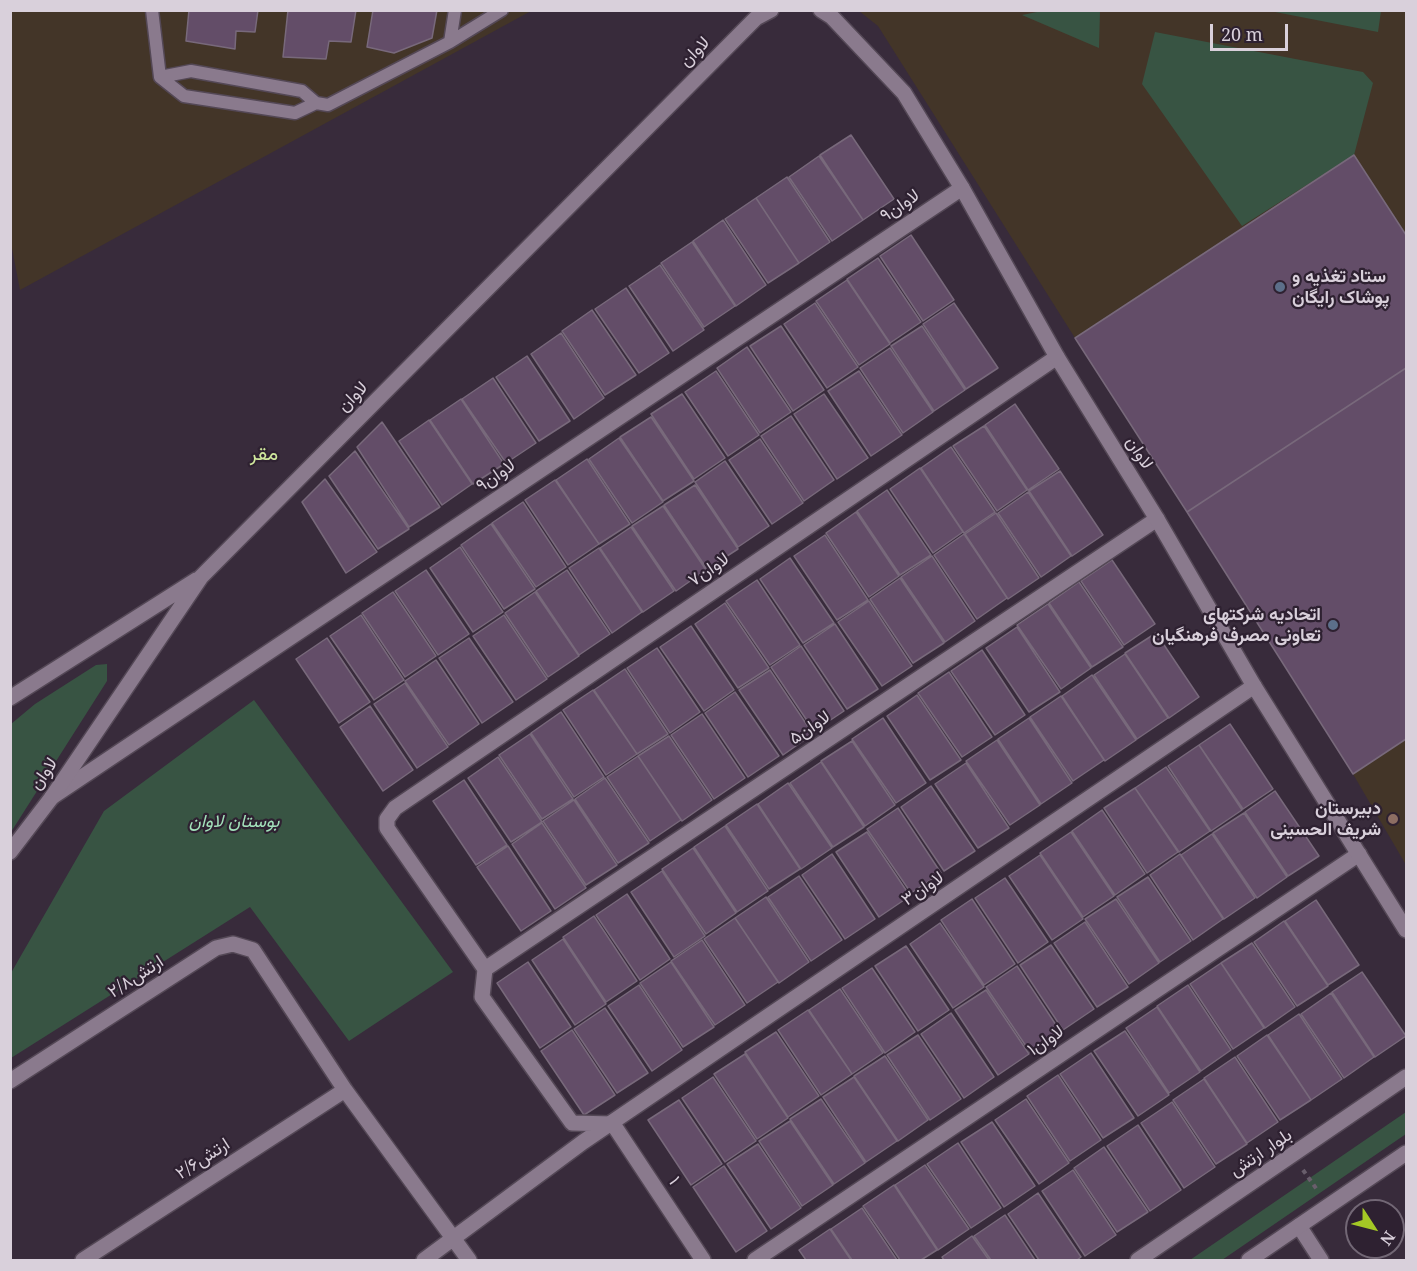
<!DOCTYPE html>
<html>
<head>
<meta charset="utf-8">
<style>
	body { margin:0 }
	#map { position:relative; width:1417px; height:1271px; overflow:hidden; background:#382b3b; font-family:"Noto Serif",serif }
	canvas { display:block }
	.frame { position:absolute; inset:0; border:12px solid #d9d0db; pointer-events:none }
	.north { position:absolute; left:1345px; top:1199px; width:60px; height:60px; box-sizing:border-box; background:#2e2131; border:2px solid #726775; border-radius:50%; rotate:126deg; font-size:16px; font-weight:700; line-height:24px; text-align:center; color:#d9d0db }
	.north::after { content:''; display:block; margin:auto; width:21px; height:27px; background:#a4c825; clip-path:polygon(50% 0,100% 100%,50% 72%,0 100%) }
	.scale { position:absolute; left:1210px; top:24px; width:78px; height:27px; box-sizing:border-box; border:3px solid #d9d0db; border-top:0; padding-left:8px; font-size:18px; line-height:21px; white-space:nowrap; color:#d9d0db; -webkit-text-stroke:4px #2e2131; paint-order:stroke }
</style>
</head>
<body>
<div id="map">
<canvas width="1417" height="1271"></canvas>
<div class="frame"></div>
<div class="north">N</div>
<div class="scale">20 m</div>
</div>
<script>
const g = document.querySelector('canvas').getContext('2d');
g.lineJoin = 'round';
function paint(path, color) { g.fillStyle = color; g.fill(path, 'evenodd'); }
function stroke(path, color, width, dash) { g.strokeStyle = color; g.lineWidth = width; g.lineCap = dash ? 'butt' : 'round'; g.setLineDash(dash || []); g.stroke(path); }
function drawText(font, color, halo, rows, align = 'center') {
  g.font = font + ' "Noto Serif",Vazirmatn,serif'; g.lineWidth = 4.5; g.setLineDash([]); g.textBaseline = 'middle'; g.strokeStyle = halo; g.fillStyle = color; for (const [text, x, y, turn = 0] of rows) {
    g.save(); g.translate(x, y); g.rotate((+turn || 0) * Math.PI / 180); g.textAlign = isNaN(turn) ? turn : align; if (halo) g.strokeText(text, 0, 0); g.fillText(text, 0, 0); g.restore();
  }
}
const education = new Path2D(`
	M10,11H531L20,290L10,238Z
	M859,11H1406V235L1354,155L1075,338L878,26Z
	M1406,739V865L1353,774Z`);
const green = new Path2D(`
	M1042,11H1100L1099,48L1022,15Z
	M1270,11H1381L1378,32Z
	M1155,32L1363,72L1373,83L1354,155L1242,226L1142,84Z
	M107,664V681L11,832V724L35,704L96,665Z
	M254,700L453,972L349,1041L250,907L11,1058V973L104,811Z
	M1406,1112V1134L1222,1260H1190Z`);
const building = new Path2D(`
	M189,10H258L255,32L236,31L235,49L186,41Z
	M288,10H356L351,42L329,41L326,59L283,57Z
	M373,10H437L432,38L394,53L367,47Z
	M851,135L894,199L863,220L820,155Z
	M1354,155L1406,235V368L1187,512L1075,338Z
	M819,156L863,220L832,241L789,177Z
	M787,177L830,242L799,263L756,198Z
	M756,198L799,263L768,283L725,219Z
	M723,220L766,285L736,306L693,241Z
	M911,235L954,300L923,321L880,256Z
	M692,242L735,306L704,327L661,263Z
	M878,258L921,322L890,343L847,279Z
	M660,265L704,330L673,351L629,286Z
	M847,280L890,344L859,365L816,301Z
	M626,288L669,353L639,373L595,309Z
	M815,303L858,367L827,388L784,324Z
	M954,303L998,368L966,389L923,324Z
	M592,310L636,375L605,395L562,331Z
	M781,326L824,390L793,411L750,346Z
	M922,326L965,390L934,411L891,346Z
	M561,333L604,398L574,419L531,354Z
	M747,347L791,412L760,433L717,368Z
	M890,348L933,412L903,433L860,368Z
	M527,356L570,421L539,441L496,377Z
	M1406,368V739L1353,774L1187,512Z
	M716,371L759,435L728,456L685,392Z
	M859,371L902,435L871,456L828,391Z
	M493,378L536,443L506,463L462,399Z
	M682,394L725,458L694,479L651,414Z
	M824,394L868,458L837,479L794,414Z
	M461,399L504,464L473,484L430,420Z
	M1015,404L1059,469L1028,490L985,425Z
	M791,416L834,480L804,501L761,436Z
	M651,417L694,481L663,501L620,437Z
	M429,420L472,484L442,505L399,441Z
	M382,422L440,507L409,527L357,447Z
	M984,426L1027,490L997,511L953,446Z
	M619,438L663,502L632,523L589,459Z
	M760,439L803,503L772,524L729,460Z
	M951,447L995,512L964,533L921,468Z
	M355,451L409,529L378,549L329,476Z
	M587,459L630,524L599,544L556,480Z
	M725,461L769,526L738,547L695,482Z
	M920,468L963,532L933,553L890,489Z
	M1060,471L1103,535L1072,556L1029,491Z
	M325,479L377,552L346,573L302,502Z
	M555,480L599,544L568,565L525,500Z
	M695,485L738,549L707,569L664,505Z
	M887,490L931,555L900,575L857,511Z
	M1028,492L1071,556L1041,577L998,513Z
	M523,502L566,567L536,587L492,523Z
	M663,506L706,570L676,591L632,526Z
	M856,512L899,576L869,597L826,533Z
	M996,513L1039,578L1008,599L965,534Z
	M491,524L535,589L504,609L461,545Z
	M631,527L674,591L643,612L600,548Z
	M964,534L1007,598L977,619L934,555Z
	M825,535L868,600L837,620L794,556Z
	M460,547L503,612L473,632L430,568Z
	M599,548L642,612L612,633L569,568Z
	M932,556L975,621L945,642L901,577Z
	M790,558L834,623L803,643L760,579Z
	M1112,560L1155,624L1124,645L1081,581Z
	M426,570L469,634L438,655L395,591Z
	M567,570L610,634L579,655L536,591Z
	M900,578L944,643L913,663L870,599Z
	M757,580L800,645L770,665L726,601Z
	M1079,582L1123,647L1092,667L1049,603Z
	M393,592L436,656L405,677L362,613Z
	M535,592L579,656L548,677L505,613Z
	M869,601L912,666L882,686L838,622Z
	M725,603L769,668L738,688L695,624Z
	M1048,604L1091,668L1061,689L1017,625Z
	M361,615L404,680L374,700L330,636Z
	M504,615L547,679L516,700L473,636Z
	M835,624L878,689L847,709L804,645Z
	M691,626L734,690L704,711L660,647Z
	M1017,627L1060,692L1029,712L986,648Z
	M1156,633L1199,697L1169,718L1125,653Z
	M327,638L370,702L339,723L296,659Z
	M469,638L513,702L482,723L439,658Z
	M801,646L844,711L814,731L771,667Z
	M657,648L700,712L670,733L627,668Z
	M982,650L1025,715L995,735L951,671Z
	M1125,654L1168,718L1137,739L1094,675Z
	M436,660L479,724L449,745L405,681Z
	M625,669L668,734L637,754L594,690Z
	M770,670L813,734L783,755L739,690Z
	M949,672L992,737L962,757L918,693Z
	M1092,675L1136,740L1105,761L1062,696Z
	M405,683L448,747L417,768L374,704Z
	M593,690L637,754L606,775L563,710Z
	M735,692L779,756L748,777L705,713Z
	M917,695L961,760L930,780L887,716Z
	M1061,696L1104,760L1073,781L1030,717Z
	M370,706L413,770L383,791L340,727Z
	M561,712L604,777L574,797L531,733Z
	M702,714L745,778L714,799L671,735Z
	M883,718L926,783L896,803L852,739Z
	M1029,718L1072,783L1041,804L998,739Z
	M1230,724L1273,789L1243,809L1199,745Z
	M530,734L573,799L542,819L499,755Z
	M669,736L712,800L682,821L638,756Z
	M997,740L1040,805L1010,825L966,761Z
	M852,741L895,805L865,826L821,761Z
	M1199,745L1242,810L1211,831L1168,766Z
	M638,756L681,820L650,841L607,777Z
	M498,757L542,822L511,842L468,778Z
	M821,762L864,827L833,847L790,783Z
	M966,763L1009,828L978,848L935,784Z
	M1166,767L1210,831L1179,852L1135,788Z
	M605,778L649,843L618,863L575,799Z
	M464,780L507,845L476,865L433,801Z
	M788,783L832,848L801,869L758,804Z
	M931,786L975,851L944,871L901,807Z
	M1135,788L1178,852L1147,873L1104,808Z
	M1275,791L1319,856L1288,876L1245,812Z
	M574,800L617,865L586,885L543,821Z
	M757,804L800,869L769,889L726,825Z
	M898,808L941,873L911,893L867,829Z
	M1102,810L1145,874L1115,895L1072,831Z
	M1244,813L1287,877L1257,898L1213,833Z
	M542,823L586,888L555,909L512,844Z
	M725,826L768,891L737,912L694,847Z
	M867,832L910,896L879,917L836,852Z
	M1071,832L1114,896L1083,917L1040,853Z
	M1212,834L1255,898L1224,919L1181,855Z
	M508,846L551,911L521,931L477,867Z
	M693,848L736,913L706,934L662,869Z
	M832,854L875,919L845,939L802,875Z
	M1180,854L1223,919L1193,940L1150,875Z
	M1040,855L1083,919L1052,940L1009,876Z
	M662,871L705,936L674,957L631,892Z
	M799,876L842,940L811,961L768,897Z
	M1148,877L1191,941L1160,962L1117,897Z
	M1005,878L1048,942L1018,963L975,898Z
	M627,894L670,959L640,980L596,915Z
	M766,897L809,962L779,983L735,918Z
	M972,899L1015,964L984,985L941,920Z
	M1116,899L1159,963L1129,984L1085,919Z
	M1316,900L1359,965L1328,985L1285,921Z
	M594,916L637,981L606,1002L563,937Z
	M735,918L778,982L747,1003L704,939Z
	M1284,921L1328,986L1297,1006L1254,942Z
	M1085,922L1128,987L1097,1007L1054,943Z
	M940,923L984,987L953,1008L910,944Z
	M563,939L606,1004L575,1025L532,960Z
	M702,940L745,1005L715,1025L671,961Z
	M1252,943L1295,1007L1265,1028L1221,963Z
	M1051,945L1094,1009L1063,1030L1020,965Z
	M906,946L949,1010L918,1031L875,966Z
	M528,962L571,1027L540,1048L497,983Z
	M671,962L714,1027L683,1047L640,983Z
	M1221,963L1264,1028L1233,1049L1190,984Z
	M1017,966L1060,1031L1030,1052L986,987Z
	M872,968L915,1032L885,1053L842,988Z
	M1362,972L1406,1036L1375,1057L1332,992Z
	M639,985L682,1050L652,1071L608,1006Z
	M1188,985L1231,1050L1201,1071L1157,1006Z
	M840,989L883,1053L852,1074L809,1010Z
	M986,990L1029,1054L998,1075L955,1010Z
	M1331,993L1374,1057L1344,1078L1301,1014Z
	M1157,1007L1200,1072L1169,1093L1126,1028Z
	M605,1008L648,1073L617,1093L574,1029Z
	M808,1010L852,1074L821,1095L778,1030Z
	M951,1013L994,1077L964,1098L921,1034Z
	M1299,1014L1342,1079L1311,1100L1268,1035Z
	M572,1030L615,1095L584,1115L541,1051Z
	M1125,1031L1169,1095L1138,1116L1094,1051Z
	M776,1032L819,1096L788,1117L745,1052Z
	M918,1035L961,1099L930,1120L887,1055Z
	M1267,1035L1311,1100L1280,1120L1237,1056Z
	M1091,1053L1134,1118L1103,1138L1060,1074Z
	M745,1054L788,1118L757,1139L714,1074Z
	M885,1056L928,1120L898,1141L854,1076Z
	M1235,1057L1278,1122L1247,1143L1204,1078Z
	M1058,1075L1101,1140L1070,1161L1027,1096Z
	M713,1077L756,1141L725,1162L682,1098Z
	M854,1077L897,1141L866,1162L823,1097Z
	M1204,1079L1247,1144L1216,1164L1173,1100Z
	M821,1099L865,1163L834,1184L790,1119Z
	M1026,1099L1069,1163L1039,1184L995,1120Z
	M679,1100L722,1164L691,1185L648,1120Z
	M1172,1102L1215,1167L1184,1188L1141,1123Z
	M790,1121L833,1185L802,1206L759,1141Z
	M992,1122L1035,1186L1004,1207L961,1142Z
	M1138,1125L1181,1190L1150,1211L1107,1146Z
	M958,1143L1001,1208L971,1228L927,1164Z
	M758,1144L801,1208L771,1229L727,1164Z
	M1104,1147L1148,1212L1117,1232L1074,1168Z
	M925,1165L969,1229L938,1250L895,1185Z
	M724,1166L767,1231L736,1252L693,1187Z
	M1073,1170L1116,1235L1085,1256L1042,1191Z
	M894,1185L937,1250L921,1260H900L863,1206Z
	M1038,1193L1081,1257L1077,1260H1039L1008,1214Z
	M862,1208L897,1260H852L831,1229Z
	M1005,1215L1035,1260H991L974,1236Z
	M830,1229L851,1260H806L799,1250Z
	M972,1236L989,1260H944L942,1257Z`);
const path = new Path2D(`
	M1303,1170L1318,1191`);
const lane = new Path2D(`
	M152,10L160,77L184,96L295,113L316,103
	M450,42L455,10
	M160,77L191,71L302,91L316,103L328,105L450,42L502,10`);
const street = new Path2D(`
	M52,797L962,188
	M485,969L1157,519
	M10,1081L216,948L233,944L253,950L345,1090L469,1260
	M613,1124L572,1123L482,997L485,969L387,828V819L395,808L1057,357
	M613,1124L703,1260
	M1299,1226L1321,1260
	M83,1260L345,1090
	M424,1260L583,1142L1254,686
	M755,1260L1359,854`);
const secondary = new Path2D(`
	M821,10L832,17L904,93L962,188L1057,357L1157,519L1254,686L1406,930
	M10,698L196,580
	M10,852L52,797L201,577L756,18L771,10
	M1138,1260L1406,1077
	M1249,1260L1406,1153`);
const markers = [
	[1280,287,6,"#5c6f8a"],
	[1333,625,6,"#5c6f8a"],
	[1393,819,6,"#8d6e63"]
];
const streetNames = [
	["لاوان",695,52,-45],
	["۹لاوان",900,206,-34],
	["لاوان",353,397,-45],
	["لاوان",1139,453,58],
	["۹لاوان",496,476,-34],
	["۷لاوان",709,570,-34],
	["۵لاوان",810,728,-34],
	["لاوان",44,774,-55],
	["۳لاوان",923,889,-34],
	["۲/۸ارتش",136,977,-33],
	["۱لاوان",1046,1041,-34],
	["بلوار ارتش",1261,1153,-34],
	["۲/۶ارتش",203,1159,-33],
	["۱",674,1181,57]
];
const poiNames = [
	["ستاد تغذیه و",1292,277,"left"],
	["پوشاک رایگان",1292,298,"left"],
	["اتحادیه شرکتهای",1321,615],
	["تعاونی مصرف فرهنگیان",1321,636],
	["دبیرستان",1381,809],
	["شریف الحسینی",1381,830]
];
const parkNames = [
	["بوستان لاوان",234,822]
];
const neighbourhoodNames = [
	["مقر",264,454]
];
paint(education, '#433528');
paint(green, '#385443');
paint(building, '#634d68');
stroke(building, '#78697b', 1.5);
stroke(lane, '#544856', 15);
stroke(street, '#544856', 18);
stroke(secondary, '#544856', 18);
stroke(path, '#695e6c', 4, [4.5, 4.5]);
stroke(lane, '#8a7a8d', 12);
stroke(street, '#8a7a8d', 15);
stroke(secondary, '#8a7a8d', 15);
for (const [x, y, r, color] of markers) { const dot = new Path2D(); dot.arc(x, y, r, 0, 2 * Math.PI); g.fillStyle = color; g.fill(dot); stroke(dot, '#2e2131', 2); }
drawText('18px', '#d9d0db', '#2e2131', streetNames);
drawText('bold 18px', '#d9d0db', '#2e2131', poiNames, 'right');
drawText('italic 18px', '#a3e1bb', '#2e2131', parkNames);
drawText('20px', '#d0e89d', '#2e2131', neighbourhoodNames);
</script>
</body>
</html>
